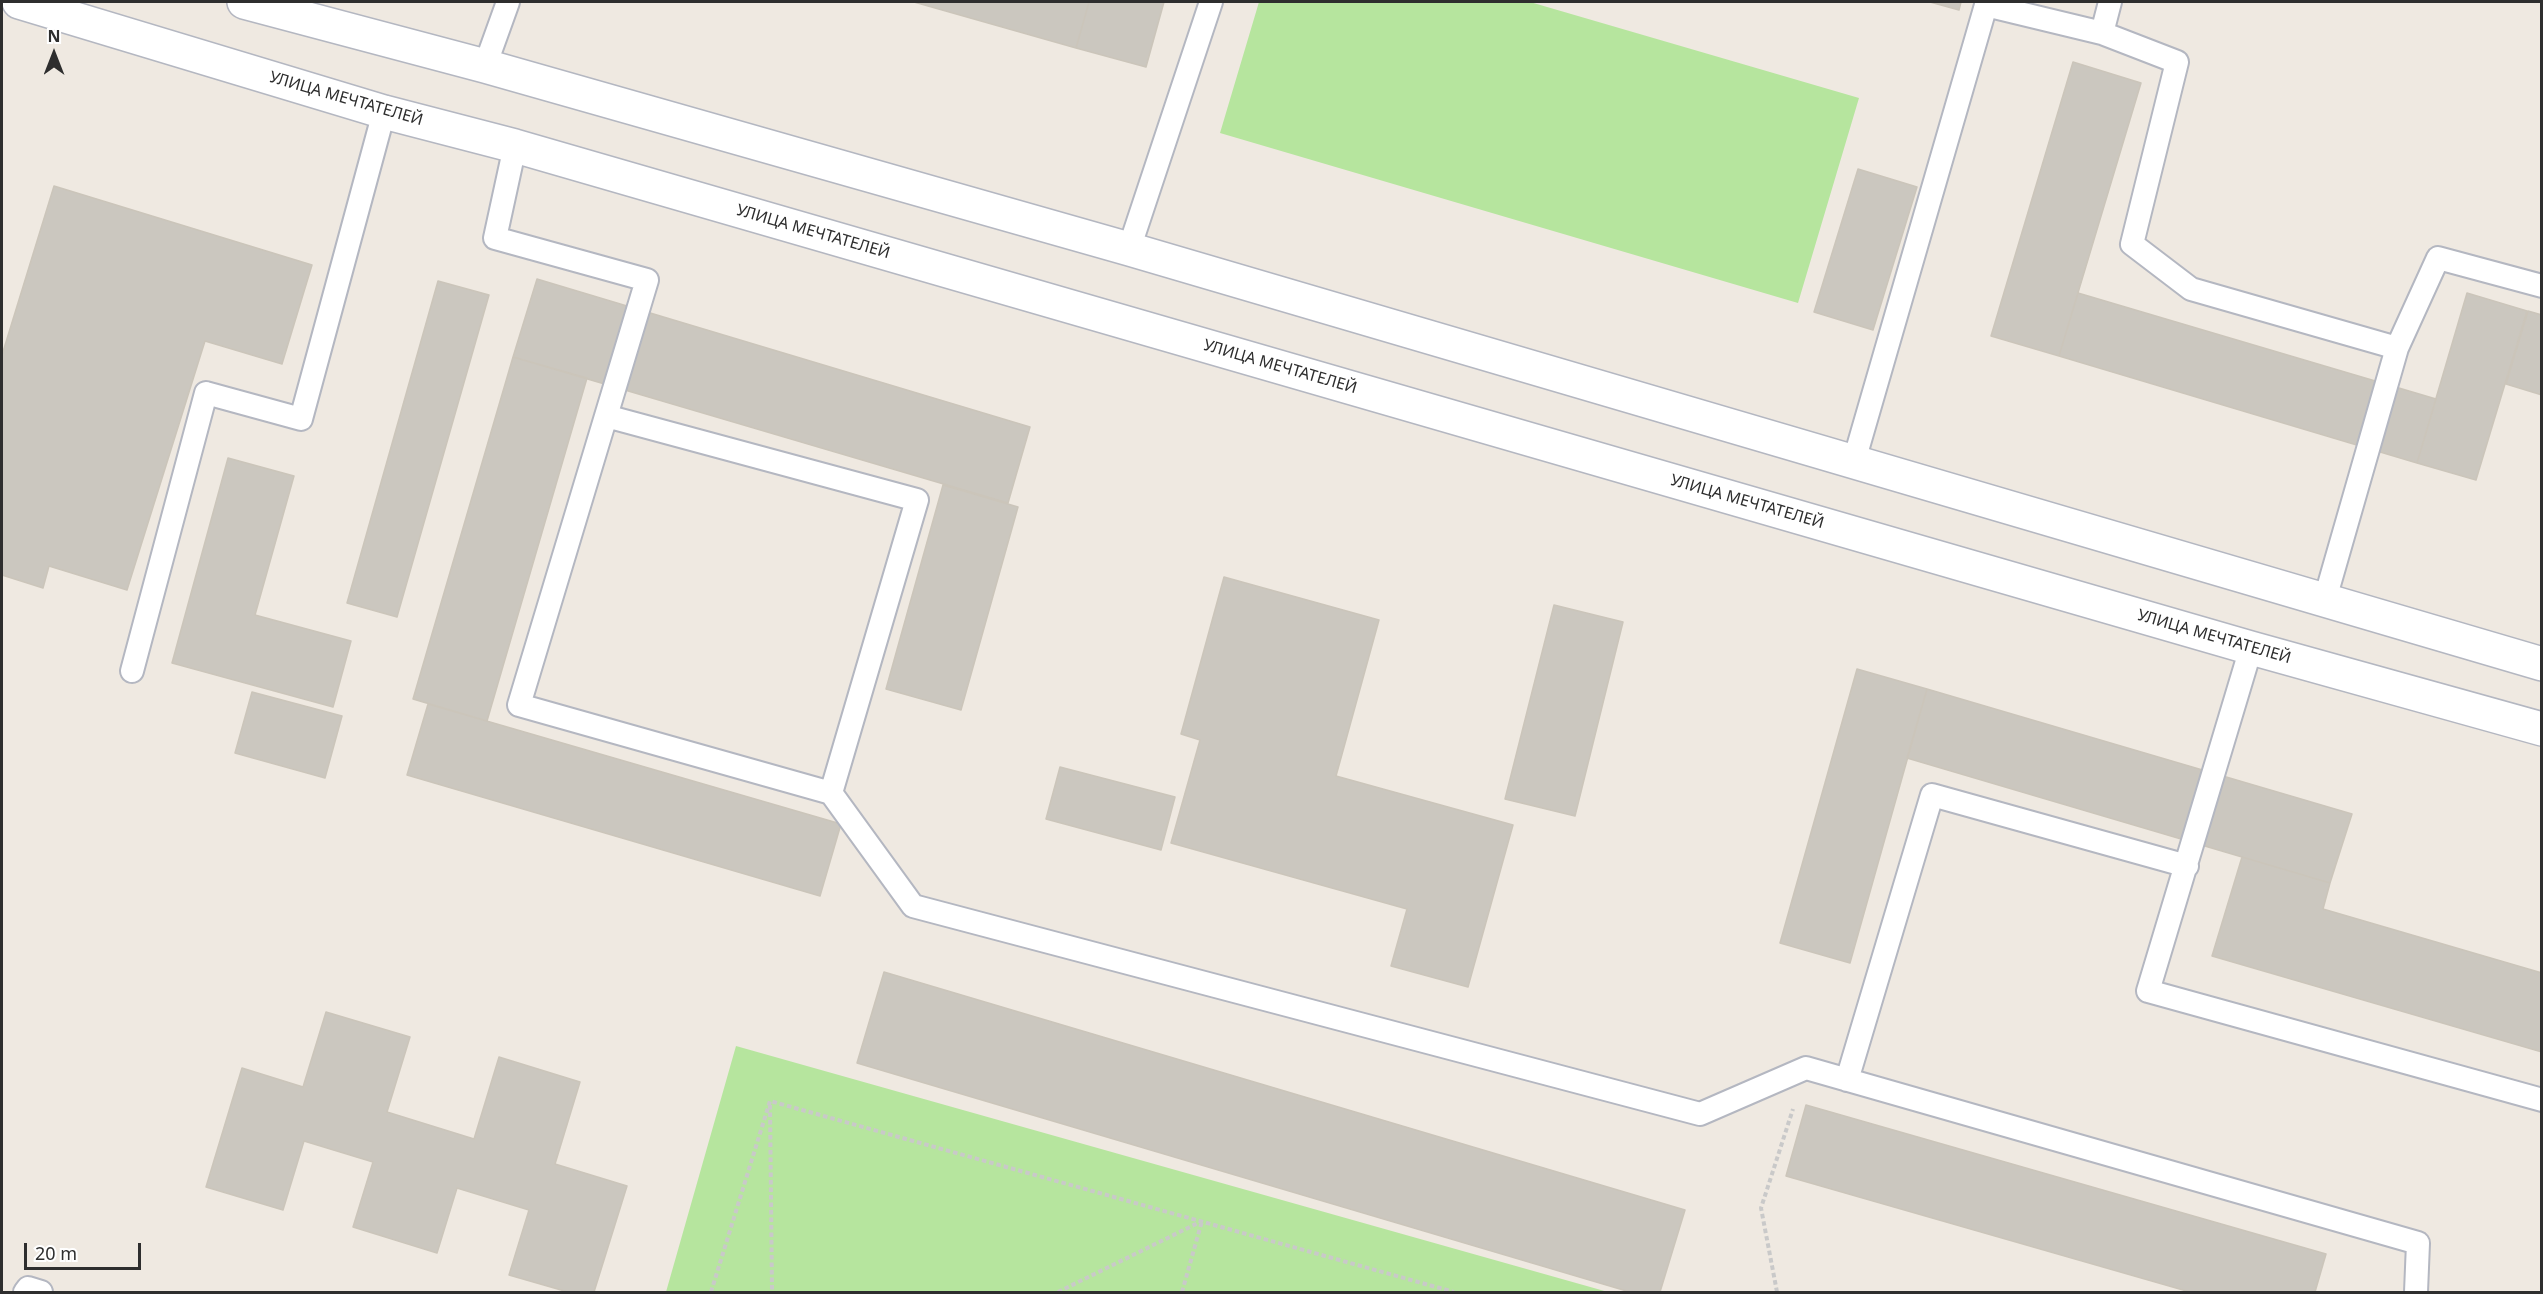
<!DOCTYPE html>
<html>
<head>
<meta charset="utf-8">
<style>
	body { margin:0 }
	#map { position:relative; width:2543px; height:1294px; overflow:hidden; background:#efe9e1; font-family:"Noto Sans",sans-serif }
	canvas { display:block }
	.frame { position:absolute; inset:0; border:3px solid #2e2e2e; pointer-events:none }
	.north { position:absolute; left:24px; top:24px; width:60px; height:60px; -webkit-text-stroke:4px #fff; paint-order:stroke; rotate:0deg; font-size:16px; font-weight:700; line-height:24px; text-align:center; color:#2e2e2e }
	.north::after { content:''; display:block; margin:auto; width:21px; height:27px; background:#2e2e2e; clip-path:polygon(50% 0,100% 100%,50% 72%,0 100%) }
	.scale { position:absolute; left:24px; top:1243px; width:117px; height:27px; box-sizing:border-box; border:3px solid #2e2e2e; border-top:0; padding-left:8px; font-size:18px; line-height:21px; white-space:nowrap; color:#2e2e2e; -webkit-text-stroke:4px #fff; paint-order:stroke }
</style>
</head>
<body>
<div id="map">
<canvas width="2543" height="1294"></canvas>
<div class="frame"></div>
<div class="north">N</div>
<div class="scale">20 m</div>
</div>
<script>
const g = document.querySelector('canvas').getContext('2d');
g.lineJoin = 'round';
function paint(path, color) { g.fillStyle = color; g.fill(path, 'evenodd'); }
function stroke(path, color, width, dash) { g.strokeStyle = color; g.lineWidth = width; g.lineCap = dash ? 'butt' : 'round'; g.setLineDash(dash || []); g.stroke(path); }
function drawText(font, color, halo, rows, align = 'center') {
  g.font = font + ' "Noto Sans",sans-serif'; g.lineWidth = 5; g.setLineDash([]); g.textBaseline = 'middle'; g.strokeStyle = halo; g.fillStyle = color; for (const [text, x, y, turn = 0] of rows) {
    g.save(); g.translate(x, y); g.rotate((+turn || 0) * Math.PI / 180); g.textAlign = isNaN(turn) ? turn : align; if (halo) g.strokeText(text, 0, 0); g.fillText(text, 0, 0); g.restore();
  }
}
const green = new Path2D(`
	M1259,2H1530L1859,98L1798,303L1220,133Z
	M736,1046L1608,1292H666Z`);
const building = new Path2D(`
	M914,2H1089L1076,48Z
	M1089,2H1164L1146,67L1076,48Z
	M1930,2H1961L1959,10Z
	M2073,62L2141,83L2059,356L1991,336Z
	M1858,169L1917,187L1873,330L1814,312Z
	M54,186L312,265L282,364L205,341L127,590L49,566L43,588L2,575V355Z
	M537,279L1030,427L1008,503L513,357Z
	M438,281L489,295L397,617L347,603Z
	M2078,293L2436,399L2417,463L2059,356Z
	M2467,293L2527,311L2476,480L2417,463Z
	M2528,311L2542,315V395L2506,384Z
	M513,357L587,378L487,721L413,699Z
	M228,458L294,476L255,615L351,641L333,707L172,663Z
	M943,485L1018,507L961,710L886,689Z
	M1224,577L1379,620L1336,776L1513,825L1468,987L1391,966L1407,909L1171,843L1200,740L1181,734Z
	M1554,605L1623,622L1575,816L1505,799Z
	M1857,669L1927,689L1850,963L1780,943Z
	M1927,689L2352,814L2330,883L1907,758Z
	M252,692L342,716L325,778L235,753Z
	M428,704L841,824L820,896L407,775Z
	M1060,767L1175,797L1161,850L1046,819Z
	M2242,857L2330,883L2323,909L2542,973V1052L2212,956Z
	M884,972L1685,1210L1660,1292H1630L857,1063Z
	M326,1012L410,1037L387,1112L474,1139L499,1057L580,1082L555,1164L627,1186L594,1292H568L509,1275L529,1210L457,1188L437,1253L353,1227L373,1162L304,1141L283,1210L206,1187L242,1068L303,1087Z
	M1806,1105L2326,1254L2315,1292H2190L1786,1176Z`);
const path = new Path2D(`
	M770,1105L772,1292
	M711,1292L770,1101L1454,1292
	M1058,1292L1202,1221
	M1182,1292L1202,1221
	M1777,1292L1761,1208L1793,1109`);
const lane = new Path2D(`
	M2102,33L2110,2
	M485,66L508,2
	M515,146L495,238L647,280L519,705L831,793L913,906L1700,1114L1806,1068L2418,1243L2416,1292
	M1129,249L1211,2
	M606,416L917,500L831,793
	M1854,461L1986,5L2102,33L2177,62L2132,244L2191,289L2397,348
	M2325,599L2397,348L2438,258L2542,286
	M2251,648L2148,991L2542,1100
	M132,671L206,393L301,419L384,112
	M1847,1080L1932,795L2187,866
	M25,1292L28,1288L41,1292`);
const secondary = new Path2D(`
	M19,2L384,112L515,146L2251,648L2542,729
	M244,2L485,66L1129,249L2542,664`);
const streetNames = [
	["УЛИЦА МЕЧТАТЕЛЕЙ",346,99,16],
	["УЛИЦА МЕЧТАТЕЛЕЙ",813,232,16],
	["УЛИЦА МЕЧТАТЕЛЕЙ",1280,367,16],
	["УЛИЦА МЕЧТАТЕЛЕЙ",1747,502,16],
	["УЛИЦА МЕЧТАТЕЛЕЙ",2214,637,16]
];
paint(green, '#b6e59e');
paint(building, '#cbc7bf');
stroke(building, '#cbc5ba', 1.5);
stroke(lane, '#b4b7c1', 26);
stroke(secondary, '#b4b7c1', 36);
stroke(path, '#c9c9c9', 4, [4.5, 3]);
stroke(lane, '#fff', 22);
stroke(secondary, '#fff', 33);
drawText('16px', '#2e2e2e', '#fff', streetNames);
</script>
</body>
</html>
